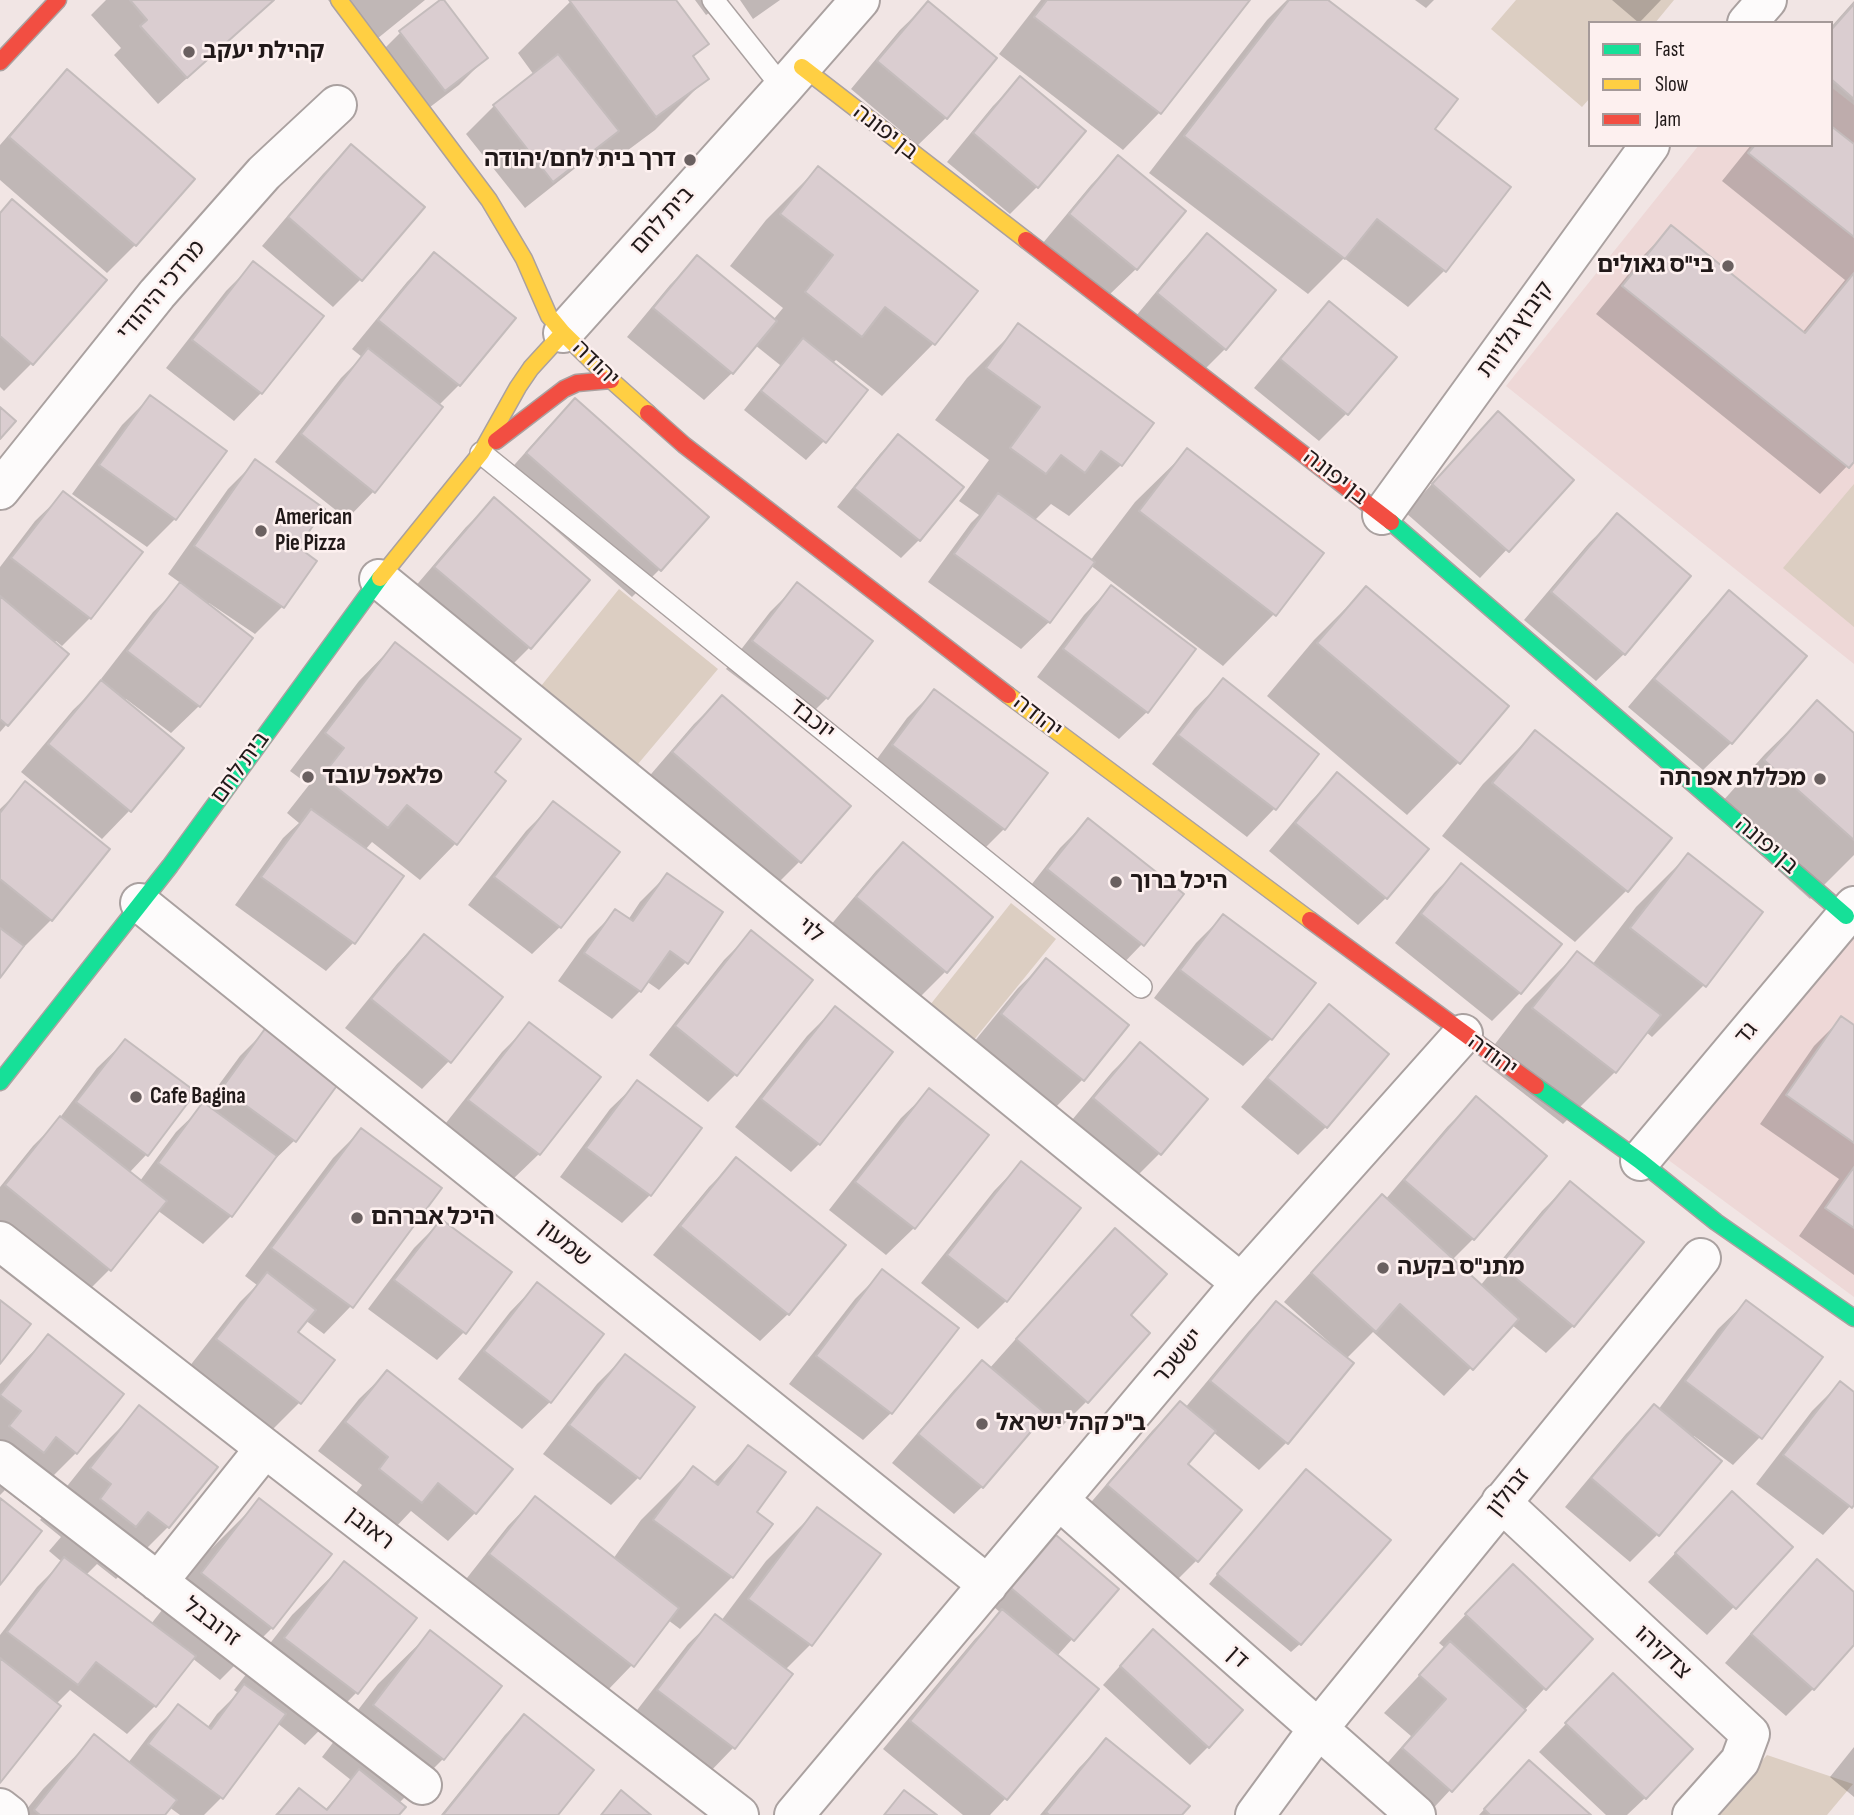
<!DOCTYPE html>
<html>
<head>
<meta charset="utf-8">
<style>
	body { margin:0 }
	#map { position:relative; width:1854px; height:1815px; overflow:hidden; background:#f1e5e4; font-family:"Sofia Sans Condensed",sans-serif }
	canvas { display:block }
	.legend { position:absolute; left:1588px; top:21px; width:245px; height:126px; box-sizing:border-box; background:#fdf0ef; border:2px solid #a59a99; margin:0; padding:9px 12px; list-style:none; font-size:21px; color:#211919 }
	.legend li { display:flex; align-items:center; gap:14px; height:35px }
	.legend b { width:35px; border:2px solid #a59a99 }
</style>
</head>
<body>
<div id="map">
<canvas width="1854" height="1815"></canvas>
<ul class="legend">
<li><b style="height:9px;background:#16e098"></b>Fast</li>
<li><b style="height:9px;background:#ffcf43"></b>Slow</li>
<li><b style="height:9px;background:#f24e42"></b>Jam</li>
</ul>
</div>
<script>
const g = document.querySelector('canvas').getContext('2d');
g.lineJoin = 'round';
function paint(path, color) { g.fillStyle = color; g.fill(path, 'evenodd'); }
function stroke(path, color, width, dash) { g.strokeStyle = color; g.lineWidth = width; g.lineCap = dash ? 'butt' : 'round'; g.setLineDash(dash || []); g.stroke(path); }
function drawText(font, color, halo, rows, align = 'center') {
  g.font = font + ' "Sofia Sans Condensed","Noto Sans Hebrew",sans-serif'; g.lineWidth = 5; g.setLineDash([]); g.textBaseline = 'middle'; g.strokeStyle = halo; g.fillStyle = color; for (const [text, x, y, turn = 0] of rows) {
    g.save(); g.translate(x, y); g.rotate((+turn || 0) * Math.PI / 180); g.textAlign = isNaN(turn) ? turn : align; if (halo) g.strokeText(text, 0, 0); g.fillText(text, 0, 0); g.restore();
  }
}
const built = new Path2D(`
	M1831,87L1854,105V664L1506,386L1699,145H1831Z
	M1854,932V1297L1663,1156Z`);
const green = new Path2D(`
	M1516,0H1674L1655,23H1590V98L1582,107L1491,29Z
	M1854,484V627L1783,568Z
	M619,589L718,669L638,764L541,686Z
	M1011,903L1056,939L973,1041L930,1005Z
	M1767,1755L1853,1784L1827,1815H1714Z`);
const shadow = new Path2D(`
	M106,0H272L250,22L158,104L114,55L121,48L91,15Z
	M328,0H425L367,47Z
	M572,0H674L707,44L692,58L707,78L655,130L604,168L593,154L525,208L466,134L494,106L534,75L518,53Z
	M695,0H728L706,15Z
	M740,0H780L753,19Z
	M1041,0H1248L1159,113L1123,150L999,54Z
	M1287,0H1325L1433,129L1444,271L1408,307L1344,258L1308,294L1149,173L1267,20Z
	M1415,0H1434L1426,8Z
	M1612,0H1661L1639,23Z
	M1854,1V459L1820,494L1596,314L1644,255L1671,228L1802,333L1845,280L1722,181L1751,145H1831V27Z
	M928,3L946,118L918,145L851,89L900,30Z
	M400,33L486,58L459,85L417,117L373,60Z
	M68,72L192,179L135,245L107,273L0,180V145L40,99Z
	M1020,79L1037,187L1010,214L947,162L993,106Z
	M351,146L361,279L333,307L262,246L323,174Z
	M1118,158L1136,269L1108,296L1043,243L1091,185Z
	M818,168L975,291L933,344L882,396L836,360L832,364L824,441L806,460L744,410L780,365L755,345L732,373L704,400L627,337L670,285L697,258L773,320L783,308L730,266L766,220Z
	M0,214L32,363L4,391L0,387Z
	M1207,236L1225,349L1198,376L1131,322L1180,263Z
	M434,254L513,318L459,385L438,406L374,491L347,519L275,462L341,378L362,357L352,349L407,282Z
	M254,263L261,393L234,421L166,368L226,291Z
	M1329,303L1346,414L1319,441L1254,388L1302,331Z
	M1019,326L1121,465L1069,516L1051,504L1034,521L1090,561L1135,502L1187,451L1274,614L1223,666L1090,565L1049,622L1021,649L928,582L971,523L979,515L959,501L989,460L935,420L967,378Z
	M150,397L224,451L175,519L147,547L72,494L122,425Z
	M575,401L707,517L659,570L632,597L500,481L547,428Z
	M1498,414L1572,480L1480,578L1406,513L1470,441Z
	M898,436L919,540L901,558L837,507L880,454Z
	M255,462L295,547L314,561L282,607L255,634L209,603L208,605L199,706L171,733L126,699L124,701L182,748L129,811L102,839L21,772L73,710L103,681L101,679L153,612L182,584L168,574L228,489Z
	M63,494L140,552L90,618L62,646L56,641L54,643L7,724L0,732V567L35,521Z
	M494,500L588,580L529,648L502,675L408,595L466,527Z
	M1617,516L1624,654L1596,681L1524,620L1589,543Z
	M797,585L827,698L800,725L726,669L770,612Z
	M1111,587L1147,712L1119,739L1037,677L1084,615Z
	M1366,588L1506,706L1458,763L1407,815L1267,696L1314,640Z
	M1730,593L1731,743L1703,770L1628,707L1702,620Z
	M395,644L493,773L456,843L420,880L372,842L365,850L402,877L353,943L326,971L235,905L283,838L299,823L287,813L309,785L290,771L359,681Z
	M1223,681L1317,754L1274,809L1247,837L1152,764L1195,708Z
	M934,691L1004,829L977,856L866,774L907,718Z
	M722,697L848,806L799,862L772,889L646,780L694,724Z
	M1817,703L1854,735V855L1810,899L1713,812L1765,754Z
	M1535,732L1627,890L1575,942L1442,836L1483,784Z
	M1337,775L1426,849L1386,898L1358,925L1269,851L1310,802Z
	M26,784L108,850L51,920L23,948L22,947L0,975V809Z
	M554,803L560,927L532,954L468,905L526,831Z
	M1088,820L1142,944L1115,972L1021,898L1060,848Z
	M903,844L991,918L945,972L918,999L830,926L876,871Z
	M1688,855L1704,985L1652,1037L1646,1032L1615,1072L1563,1124L1482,1061L1525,1005L1577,953L1592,965L1636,907Z
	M1462,866L1520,993L1492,1021L1395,943L1434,893Z
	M667,875L686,962L659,990L646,981L640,991L612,1019L558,981L588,939L615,912L628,920L640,902Z
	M1223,916L1271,1039L1243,1066L1154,998L1196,943Z
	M751,933L736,1074L708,1102L649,1055L724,960Z
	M424,936L449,1061L422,1089L345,1028L397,964Z
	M1046,961L1126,1025L1082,1080L1055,1108L974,1042L1018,988Z
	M1329,1006L1326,1127L1298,1155L1241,1107L1302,1034Z
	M835,1008L891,1053L819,1144L791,1172L735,1127L807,1036Z
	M1842,1018L1854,1027V1275L1799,1236L1839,1179L1760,1124L1814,1046Z
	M530,1024L539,1154L511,1181L442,1128L502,1052Z
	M267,1029L295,1140L267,1167L231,1216L203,1244L157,1210L110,1269L82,1297L0,1231V1187L33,1146L56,1123L97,1068L125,1041L194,1092L146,1155L129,1173L140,1181L176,1132L204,1105L240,1056Z
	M1140,1044L1205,1099L1159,1154L1132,1181L1067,1126L1112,1072Z
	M638,1082L700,1128L650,1195L622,1223L560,1177L610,1109Z
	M929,1091L914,1228L886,1255L829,1210L901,1118Z
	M1476,1099L1473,1239L1452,1260L1480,1286L1542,1211L1570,1183L1573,1326L1546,1353L1512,1325L1444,1396L1373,1332L1346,1359L1287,1442L1259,1470L1213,1432L1186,1464L1240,1510L1196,1561L1169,1588L1081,1514L1152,1431L1180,1403L1185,1408L1249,1331L1276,1303L1328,1345L1330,1343L1284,1302L1354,1224L1382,1197L1385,1200L1448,1126Z
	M361,1130L351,1306L324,1334L305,1320L296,1332L299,1403L272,1430L189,1367L240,1302L257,1285L245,1276L333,1158Z
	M736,1160L788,1314L760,1341L653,1255L709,1187Z
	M1021,1163L1079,1208L1006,1301L978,1329L921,1283L994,1191Z
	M441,1221L464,1332L437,1360L368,1309L414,1248Z
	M1088,1258L1128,1316L1087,1401L1059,1429L1043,1414L982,1487L954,1514L892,1463L954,1390L982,1362L989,1369Z
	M883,1271L891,1413L863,1440L789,1384L855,1299Z
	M537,1284L550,1402L522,1429L458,1379L510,1312Z
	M1746,1302L1760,1437L1733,1465L1694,1436L1658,1534L1630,1562L1565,1507L1626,1434L1654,1406L1658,1410L1718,1329Z
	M48,1337L76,1453L24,1505L5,1490L0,1495V1384Z
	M625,1356L692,1407L638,1478L611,1505L543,1454L597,1384Z
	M387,1372L475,1513L448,1541L411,1511L393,1530L352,1498L362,1485L318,1451L359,1399Z
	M1840,1383L1854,1394V1502L1823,1535L1756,1484L1812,1411Z
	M140,1408L168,1527L116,1579L97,1564L86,1575L151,1624L208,1552L260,1500L272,1628L220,1680L192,1658L155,1706L127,1734L70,1690L56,1704L0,1780V1635L37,1587L62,1562L49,1551L61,1537L40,1520L88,1460Z
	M748,1447L754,1512L771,1524L732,1577L680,1629L668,1620L632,1665L605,1693L463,1583L508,1526L535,1498L613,1559L641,1520L693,1468L713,1483Z
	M1298,1480L1300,1644L1291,1652L1209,1584Z
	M1732,1493L1791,1547L1707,1635L1648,1582Z
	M818,1509L878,1554L810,1645L785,1670L790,1674L733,1748L706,1776L631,1718L688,1644L716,1617L721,1621L766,1561Z
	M1056,1538L1117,1589L1057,1656L1097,1689L1005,1799L990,1815H963L883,1749L975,1639L1001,1613L994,1607L1038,1556Z
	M1817,1562L1854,1594V1642L1813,1689L1786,1716L1725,1663L1789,1589Z
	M344,1564L415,1619L356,1693L305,1745L277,1723L221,1798L204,1815H180L169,1807L163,1815H22L43,1789L94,1737L128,1763L150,1734L178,1706L207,1728L217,1714L238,1693L234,1690L292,1615Z
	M1485,1594L1545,1688L1427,1815L1368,1785L1411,1736L1384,1713L1445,1648L1439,1643Z
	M430,1633L500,1687L443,1759L399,1803L397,1815H275L299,1790L325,1810L351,1780L322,1757L378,1684Z
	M1135,1649L1208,1747L1190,1765L1103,1685Z
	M1586,1703L1645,1798L1627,1815H1606L1539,1752Z
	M524,1716L555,1815H441L505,1735Z
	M1106,1740L1180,1815H1040L1079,1768Z
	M1854,1747V1797L1830,1777Z
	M1511,1780L1588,1815H1479Z`);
const building = new Path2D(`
	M130,0H274L187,78L140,26L147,20Z
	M440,0H444L488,58L445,91L399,31Z
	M569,0H676L709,44L693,56L709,79L656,117Z
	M1047,0H1250L1161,114L1034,17Z
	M1289,0H1328L1458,99L1435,129L1511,187L1446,272L1377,219L1345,259L1184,136Z
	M928,1L997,58L947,119L877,61Z
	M1854,4V99L1831,79V30Z
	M558,54L619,131L553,182L493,105Z
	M67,69L195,179L136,246L9,137Z
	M1020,76L1086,131L1038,188L973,133Z
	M1831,126L1854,144V237L1748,153L1755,145H1831Z
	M351,144L425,207L362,281L288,217Z
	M1118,155L1186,211L1137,270L1069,214Z
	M818,166L978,291L935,345L885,307L862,337L805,292L833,255L780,214Z
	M12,199L107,280L33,365L0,336V213Z
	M1671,225L1805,333L1854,273V462L1849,468L1622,286Z
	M1207,233L1276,290L1226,350L1157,293Z
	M434,252L516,318L460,386L378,320Z
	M697,255L777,321L733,374L653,308Z
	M253,261L324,316L262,394L192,340Z
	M1329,301L1397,357L1348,415L1280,359Z
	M1018,323L1154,423L1122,466L1101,451L1085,473L1061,455L1046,474L1010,448L1040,407L986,368Z
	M803,338L868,390L826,443L761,391Z
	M368,348L443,407L375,493L301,434Z
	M150,395L227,451L176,520L99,465Z
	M575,398L709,517L661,571L526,453Z
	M0,407L16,421L0,439Z
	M1498,411L1574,480L1509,552L1432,484Z
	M898,434L964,487L920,541L854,488Z
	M1187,448L1324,553L1276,616L1139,511Z
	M255,459L325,509L298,547L317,561L284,608L194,546Z
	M63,491L143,552L91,619L11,558Z
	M998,493L1095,562L1050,623L954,554Z
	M494,497L590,580L531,649L434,567Z
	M1617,513L1691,576L1625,655L1551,592Z
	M180,582L253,638L200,707L127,651Z
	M797,582L873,641L828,699L752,641Z
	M1111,585L1196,649L1148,713L1063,649Z
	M1366,586L1509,706L1460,764L1317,643Z
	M1729,590L1807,656L1732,744L1654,679Z
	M0,596L69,654L8,726L0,719Z
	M395,642L521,739L495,772L506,781L457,845L407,805L388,828L322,776L344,748L325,733Z
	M1223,678L1319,754L1276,810L1178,735Z
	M101,680L184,748L131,812L48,744Z
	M934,689L1048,773L1005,830L892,745Z
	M722,695L851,806L801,863L672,752Z
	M1817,700L1854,733V840L1764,760Z
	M1535,730L1672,838L1628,892L1492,783Z
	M1337,772L1429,849L1387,899L1295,823Z
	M25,781L110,849L52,921L0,879V813Z
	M553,801L620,852L561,928L494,877Z
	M311,809L404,876L355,944L261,877Z
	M1088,818L1184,894L1144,946L1047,869Z
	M903,842L993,917L947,973L856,897Z
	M1688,853L1763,912L1706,987L1630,928Z
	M1461,863L1562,944L1521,994L1421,914Z
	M667,873L723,912L688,964L670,951L641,992L584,953L615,909L633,921Z
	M1223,914L1316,983L1272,1040L1180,970Z
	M0,928L24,946L0,978Z
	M751,930L813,980L737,1076L675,1026Z
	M424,934L503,997L451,1063L371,999Z
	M1577,951L1661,1015L1616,1073L1532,1008Z
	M1046,958L1129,1025L1084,1081L1001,1014Z
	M1329,1004L1389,1054L1327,1128L1267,1078Z
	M835,1006L893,1052L820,1145L761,1099Z
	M1841,1016L1854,1025V1143L1786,1095Z
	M529,1022L601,1077L540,1155L468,1100Z
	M267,1026L341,1080L296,1142L222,1088Z
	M125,1039L196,1092L148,1156L76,1102Z
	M1140,1042L1208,1099L1161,1155L1093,1098Z
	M637,1080L702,1128L651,1196L586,1148Z
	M929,1088L989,1135L915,1229L855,1182Z
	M1476,1096L1547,1156L1474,1240L1404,1180Z
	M203,1102L277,1156L232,1217L158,1163Z
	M60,1116L167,1201L111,1271L5,1185Z
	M361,1128L442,1188L353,1308L271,1248Z
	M736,1157L846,1245L789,1315L680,1226Z
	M1021,1161L1081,1208L1007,1302L947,1255Z
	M1854,1167V1228L1825,1208Z
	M1570,1181L1644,1242L1574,1327L1500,1265Z
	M1382,1194L1519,1319L1473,1370L1400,1304L1376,1332L1311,1273Z
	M441,1219L512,1272L466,1334L394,1280Z
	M1115,1228L1167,1274L1131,1315L1150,1333L1088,1403L1016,1339Z
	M882,1269L959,1328L892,1414L816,1356Z
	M267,1272L316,1310L298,1332L335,1360L301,1404L216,1339Z
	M537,1282L604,1334L551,1403L484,1351Z
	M0,1300L31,1324L0,1364Z
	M1746,1300L1823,1357L1762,1439L1685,1381Z
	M1276,1301L1354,1363L1288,1444L1210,1381Z
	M48,1334L124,1394L77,1454L56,1437L44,1453L9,1426L21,1411L0,1395Z
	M625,1354L695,1407L640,1479L569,1425Z
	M982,1360L1046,1414L983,1488L918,1434Z
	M387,1370L513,1469L476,1514L438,1483L422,1503L379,1469L388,1457L345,1422Z
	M1840,1381L1854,1392V1505L1852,1508L1783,1455Z
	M1180,1401L1216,1431L1188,1464L1242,1510L1198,1562L1107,1485Z
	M1654,1404L1722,1461L1659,1536L1591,1478Z
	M139,1405L218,1467L169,1528L148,1512L136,1527L100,1499L111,1484L90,1468Z
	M748,1445L786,1472L757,1512L773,1524L733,1578L653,1520L693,1466L718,1485Z
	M1306,1469L1391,1540L1301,1645L1217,1574Z
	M1732,1491L1793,1547L1736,1609L1675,1553Z
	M535,1496L679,1608L634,1667L489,1554Z
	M0,1498L42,1531L0,1585Z
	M259,1498L332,1554L273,1629L201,1573Z
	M817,1507L881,1554L812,1646L748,1599Z
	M1056,1535L1119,1589L1074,1641L1011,1588Z
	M64,1557L196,1656L156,1707L96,1662L78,1685L7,1632Z
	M1817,1559L1854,1592V1645L1814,1690L1751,1634Z
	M344,1561L417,1618L358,1694L284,1638Z
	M1513,1564L1593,1639L1546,1690L1465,1614Z
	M1002,1609L1099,1689L1007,1800L910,1721Z
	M715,1614L793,1674L735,1749L657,1690Z
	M1153,1629L1243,1710L1209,1748L1120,1666Z
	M430,1630L502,1686L444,1760L373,1705Z
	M1450,1641L1526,1710L1452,1792L1402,1748L1446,1699L1419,1675Z
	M0,1658L61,1706L0,1783Z
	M1613,1673L1693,1749L1646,1799L1565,1723Z
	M244,1684L286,1714L223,1799L148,1744L178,1704L211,1729Z
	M524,1714L594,1770L558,1815H443Z
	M94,1734L177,1800L165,1815H40L34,1810Z
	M1106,1738L1190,1806L1182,1815H1049L1046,1812Z
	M1529,1760L1591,1815H1490L1484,1809Z
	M359,1769L406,1807L399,1815H277L299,1788L327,1810Z
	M621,1790L651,1815H601Z
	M904,1790L937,1815H884Z`);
const lane = new Path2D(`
	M713,0L783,88
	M481,453L1141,987`);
const street = new Path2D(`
	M1747,23L1767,0
	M563,333L783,88L860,0
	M0,490L157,294L264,173L337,105
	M1382,515L1650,145
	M379,579L1241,1283
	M140,903L988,1585
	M1640,1161L1854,906
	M0,1241L265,1448L739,1815
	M0,1460L422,1785
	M1059,1500L1416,1815
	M1501,1502L1750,1734L1740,1761L1692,1815
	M158,1582L265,1448
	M0,1808L9,1815
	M794,1815L1241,1283L1463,1034
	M1255,1815L1318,1729L1701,1258`);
const fast = new Path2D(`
	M1391,522L1846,916
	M0,1082L170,866L380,578
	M1536,1086L1640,1161L1716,1222L1854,1318`);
const slow = new Path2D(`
	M339,0L489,200L524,259L549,316L563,333L611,380L648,413
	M802,67L1026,240
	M380,578L481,453L518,387L531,368L563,333
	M1008,695L1310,920`);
const jam = new Path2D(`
	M0,62L58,0
	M1026,240L1391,522
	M648,413L684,445L1008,695
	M496,441L564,389L577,383L611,380
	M1310,920L1536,1086`);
const markers = [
	[189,52,7,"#6a6060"],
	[690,160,7,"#6a6060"],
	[1728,266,7,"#6a6060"],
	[261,531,7,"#6a6060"],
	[308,777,7,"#6a6060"],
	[1820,779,7,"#6a6060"],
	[1116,882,7,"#6a6060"],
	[136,1097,7,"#6a6060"],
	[357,1218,7,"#6a6060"],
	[1383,1268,7,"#6a6060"],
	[982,1424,7,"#6a6060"]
];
const poiNames = [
	["קהילת יעקב",203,52],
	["דרך בית לחם/יהודה",676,160,"right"],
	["בי\"ס גאולים",1714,266,"right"],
	["American",275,518],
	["Pie Pizza",275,544],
	["פלאפל עובד",322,777],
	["מכללת אפרתה",1806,779,"right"],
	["היכל ברוך",1130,882],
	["Cafe Bagina",150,1097],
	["היכל אברהם",371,1218],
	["מתנ\"ס בקעה",1397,1268],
	["ב\"כ קהל ישראל",996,1424]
];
const streetNames = [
	["בן יפונה",885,133,38],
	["בית לחם",663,221,-48],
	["מרדכי היהודי",162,291,-50],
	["קיבוץ גלויות",1516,330,-54],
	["יהודה",595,364,44],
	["בן יפונה",1335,478,38],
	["יהודה",1037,717,38],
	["יוכבד",811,720,39],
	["בית לחם",241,768,-54],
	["בן יפונה",1766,846,41],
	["לוי",810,931,39],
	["גד",1747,1034,-50],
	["יהודה",1492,1056,36],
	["שמעון",564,1244,39],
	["יששכר",1179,1357,-50],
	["זבולון",1509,1493,-51],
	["ראובן",369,1529,38],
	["זרובבל",211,1623,37],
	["צדקיהו",1662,1653,43],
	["דן",1237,1658,42]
];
paint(built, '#eed8d7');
paint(green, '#dccec2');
paint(shadow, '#0003');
paint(building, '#dacdd0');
stroke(building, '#c4bcbc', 2);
stroke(lane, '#aaa1a0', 24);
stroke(street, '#aaa1a0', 42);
stroke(fast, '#aaa1a0', 19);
stroke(slow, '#aaa1a0', 19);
stroke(jam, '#aaa1a0', 19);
stroke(lane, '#fdfbfb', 21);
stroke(street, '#fdfbfb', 38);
stroke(fast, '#16e098', 16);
stroke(slow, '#ffcf43', 16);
stroke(jam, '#f24e42', 16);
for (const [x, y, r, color] of markers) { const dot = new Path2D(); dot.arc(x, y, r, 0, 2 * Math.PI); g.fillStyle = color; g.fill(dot); stroke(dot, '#fdf0ef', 2.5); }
drawText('bold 23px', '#211919', '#fdf0ef', poiNames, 'left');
drawText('23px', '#211919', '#fdf0ef', streetNames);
</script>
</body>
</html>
